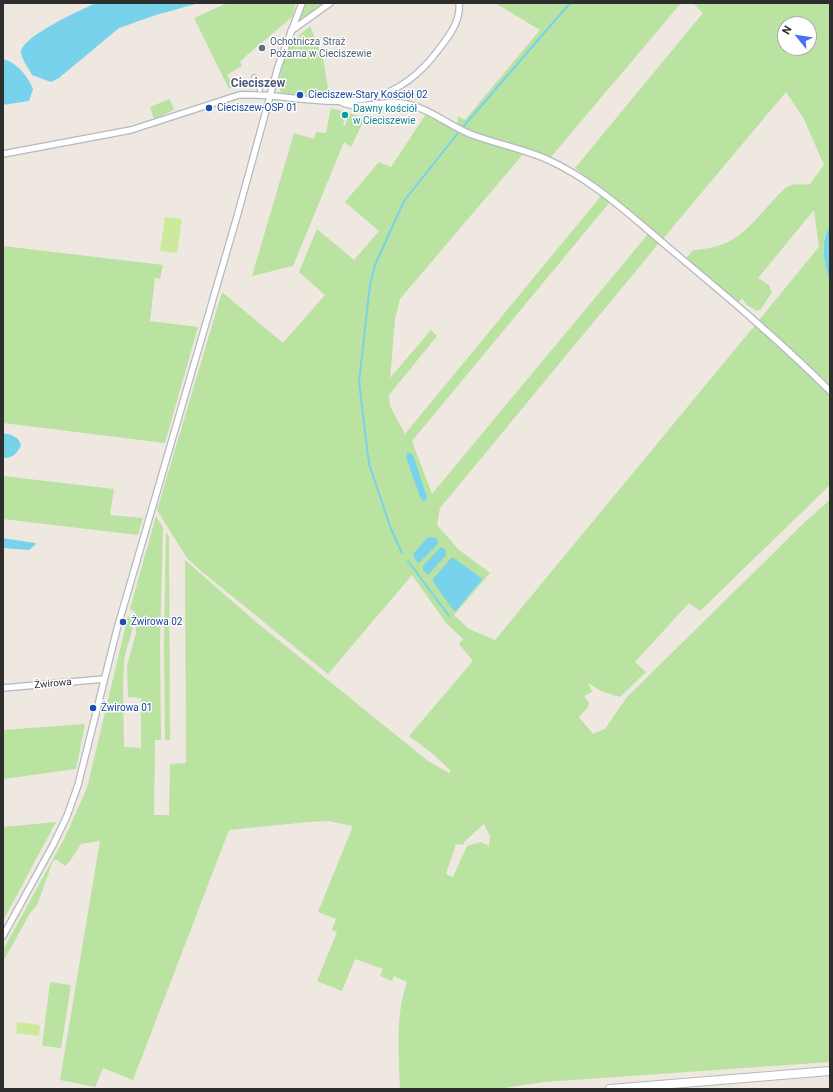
<!DOCTYPE html>
<html>
<head>
<meta charset="utf-8">
<style>
	body { margin:0 }
	#map { position:relative; width:833px; height:1092px; overflow:hidden; background:#eee8e1; font-family:Roboto,sans-serif }
	canvas { display:block }
	.frame { position:absolute; inset:0; border:4px solid #2e2e2e; pointer-events:none }
	.north { position:absolute; left:777px; top:16px; width:40px; height:40px; box-sizing:border-box; background:#fff; border:1px solid #ababab; border-radius:50%; rotate:300deg; font-size:11px; font-weight:700; line-height:16px; text-align:center; color:#2e2e2e }
	.north::after { content:''; display:block; margin:auto; width:14px; height:18px; background:#4970f4; clip-path:polygon(50% 0,100% 100%,50% 72%,0 100%) }
</style>
</head>
<body>
<div id="map">
<canvas width="833" height="1092"></canvas>
<div class="frame"></div>
<div class="north">N</div>
</div>
<script>
const g = document.querySelector('canvas').getContext('2d');
g.lineJoin = 'round';
function paint(path, color) { g.fillStyle = color; g.fill(path, 'evenodd'); }
function stroke(path, color, width, dash) { g.strokeStyle = color; g.lineWidth = width; g.lineCap = dash ? 'butt' : 'round'; g.setLineDash(dash || []); g.stroke(path); }
function drawText(font, color, halo, rows, align = 'center') {
  g.font = font + ' Roboto,sans-serif'; g.lineWidth = 3; g.setLineDash([]); g.textBaseline = 'middle'; g.strokeStyle = halo; g.fillStyle = color; for (const [text, x, y, turn = 0] of rows) {
    g.save(); g.translate(x, y); g.rotate((+turn || 0) * Math.PI / 180); g.textAlign = isNaN(turn) ? turn : align; if (halo) g.strokeText(text, 0, 0); g.fillText(text, 0, 0); g.restore();
  }
}
const green = new Path2D(`
	M227,3L296,4L292,17L246,56L240,62L242,66L227,75L234,86L229,89L194,18Z
	M306,3H326L298,23Z
	M495,3H681L551,157L499,142L457,125L458,116L465,120L540,30Z
	M693,3H830V226L825,235L823,250L830,284V385L759,320L819,247L814,210L758,278L769,285L772,292L761,309L757,311L747,305L742,298L739,302L685,260L693,250C732,248 745,232 769,205C775,199 781,190 789,186C796,182 803,186 810,184L824,165L804,119L786,92L662,240L575,168L703,13ZM785,24H809V48H785Z
	M310,26L323,58L329,95L282,94C274,84 286,51 293,41C298,35 305,31 310,26Z
	M170,99L174,110L154,119L150,107Z
	M331,108L347,113L343,125L345,126L349,113L365,118L351,147L344,142L293,266L252,276L294,133L314,139L316,132L326,133Z
	M426,114L462,134L495,146L524,153L400,299L395,319L390,378L431,330L437,336L389,395L390,406L405,434L601,196L610,202L412,441L432,494L648,234L659,243L440,508L437,525L458,549L490,573L454,615L469,629L495,640L756,324L793,358L830,394V485L700,611L689,603L635,662L646,672L620,697L601,691L588,683L592,692L584,696L589,702L588,707L579,717L593,734L605,729L627,697L806,521L830,500V1062L544,1082L497,1089H400C399,1053 395,1016 407,982L394,976L392,981L380,976L383,969L355,959L342,991L317,981L337,932L332,930L336,919L318,912L353,826L329,821L308,822L229,830L133,1080L103,1068L95,1087L60,1080L100,841L81,844L70,861L65,866L56,859L53,861L37,905L30,913L3,962V950L64,839L87,788L128,616L133,621C133,635 125,648 124,663C122,691 124,720 124,747L141,748V698L128,697L127,666L136,633L135,613L130,609L156,516L163,528L160,640L161,740H155L154,815H169L170,764L186,763L185,560L256,622L428,761L449,773L451,771L433,754L409,736L473,661L459,644L463,639L446,623L412,575L328,674L201,571L187,558L157,510L222,292L283,343L325,295L299,272L317,229L354,260L379,231L345,202L379,162L391,167ZM452,558L482,578L481,581L456,611L432,580ZM484,824L490,836L489,846L481,842L467,846L453,877L446,874L456,844L463,845L465,841Z
	M3,246L163,265L160,279L155,278L150,321L198,327L165,443L3,423Z
	M3,476L114,489L110,515L143,518L138,535L3,519Z
	M166,532L169,537L170,740H165L164,650Z
	M85,724L76,769L3,779V730Z
	M56,822L3,921V827Z
	M50,982L71,985L61,1048L42,1046Z`);
const pitch = new Path2D(`
	M165,217L182,219L177,253L160,251Z
	M17,1022L40,1025L39,1036L16,1033Z`);
const water = new Path2D(`
	M96,3H199L156,15L119,28L59,78L51,82L32,75C29,69 22,60 21,53C20,37 81,10 96,3Z
	M3,59C16,62 28,76 33,89L29,101L3,105Z
	M830,226V284C826,264 818,245 830,226Z
	M3,433C12,435 18,436 21,445C17,454 13,458 3,458Z
	M408,452L413,455L427,497L424,502L420,497L406,457Z
	M428,537L437,538L438,544L419,563L415,560L413,554Z
	M3,538L35,543L36,544L29,550L3,548Z
	M441,547L446,550V555L428,575L423,570V566Z
	M452,557L482,578L481,581L456,611L453,610L432,580Z`);
const stream = new Path2D(`
	M463,127L570,3
	M402,553L391,529L369,464L359,382L370,285L375,265L404,201L458,133
	M408,561L449,616`);
const pedestrian = new Path2D(`
	M254,77L260,90`);
const minor = new Path2D(`
	M291,31L330,3
	M341,102C362,112 385,98 407,104C430,109 448,125 470,134C494,143 520,148 544,158C591,178 631,216 669,248C724,294 779,340 830,391
	M3,154L131,130L239,95C257,94 274,96 291,98C355,105 398,105 439,49C449,36 461,21 459,3
	M3,688L104,679
	M3,936L53,845L67,816L78,785L117,629L238,213L278,67L302,3`);
const secondary = new Path2D(`
	M610,1089L830,1071`);
const markers = [
	[262,48,4,"#5c6f8a"],
	[300,95,4,"#1a4fb4"],
	[209,108,4,"#1a4fb4"],
	[345,115,4,"#0f9aa8"],
	[123,622,4,"#1a4fb4"],
	[93,708,4,"#1a4fb4"]
];
const serviceNames = [
	["Ochotnicza Straż",270,42],
	["Pożarna w Cieciszewie",270,54]
];
const transitNames = [
	["Cieciszew-Stary Kościół 02",308,95],
	["Cieciszew-OSP 01",217,108],
	["Żwirowa 02",131,622],
	["Żwirowa 01",101,708]
];
const cultureNames = [
	["Dawny kościół",353,109],
	["w Cieciszewie",353,121]
];
const streetNames = [
	["Żwirowa",53,684,-5]
];
const quarterNames = [
	["Cieciszew",258,84]
];
paint(green, '#bae2a0');
paint(pitch, '#cce99d');
paint(water, '#79d2eb');
stroke(stream, '#79d2eb', 2);
stroke(pedestrian, '#b4b8c0', 6);
stroke(minor, '#b4b8c0', 8);
stroke(secondary, '#b4b8c0', 10);
stroke(pedestrian, '#fff', 4);
stroke(minor, '#fff', 5.5);
stroke(secondary, '#fff', 8);
for (const [x, y, r, color] of markers) { const dot = new Path2D(); dot.arc(x, y, r, 0, 2 * Math.PI); g.fillStyle = color; g.fill(dot); stroke(dot, '#fff', 1.5); }
drawText('10px', '#4e5e75', '#fff', serviceNames, 'left');
drawText('10px', '#164399', '#fff', transitNames, 'left');
drawText('10px', '#0d838f', '#fff', cultureNames, 'left');
drawText('10px', '#2e2e2e', '#fff', streetNames);
drawText('bold 12px', '#4f597e', '#fff', quarterNames);
</script>
</body>
</html>
